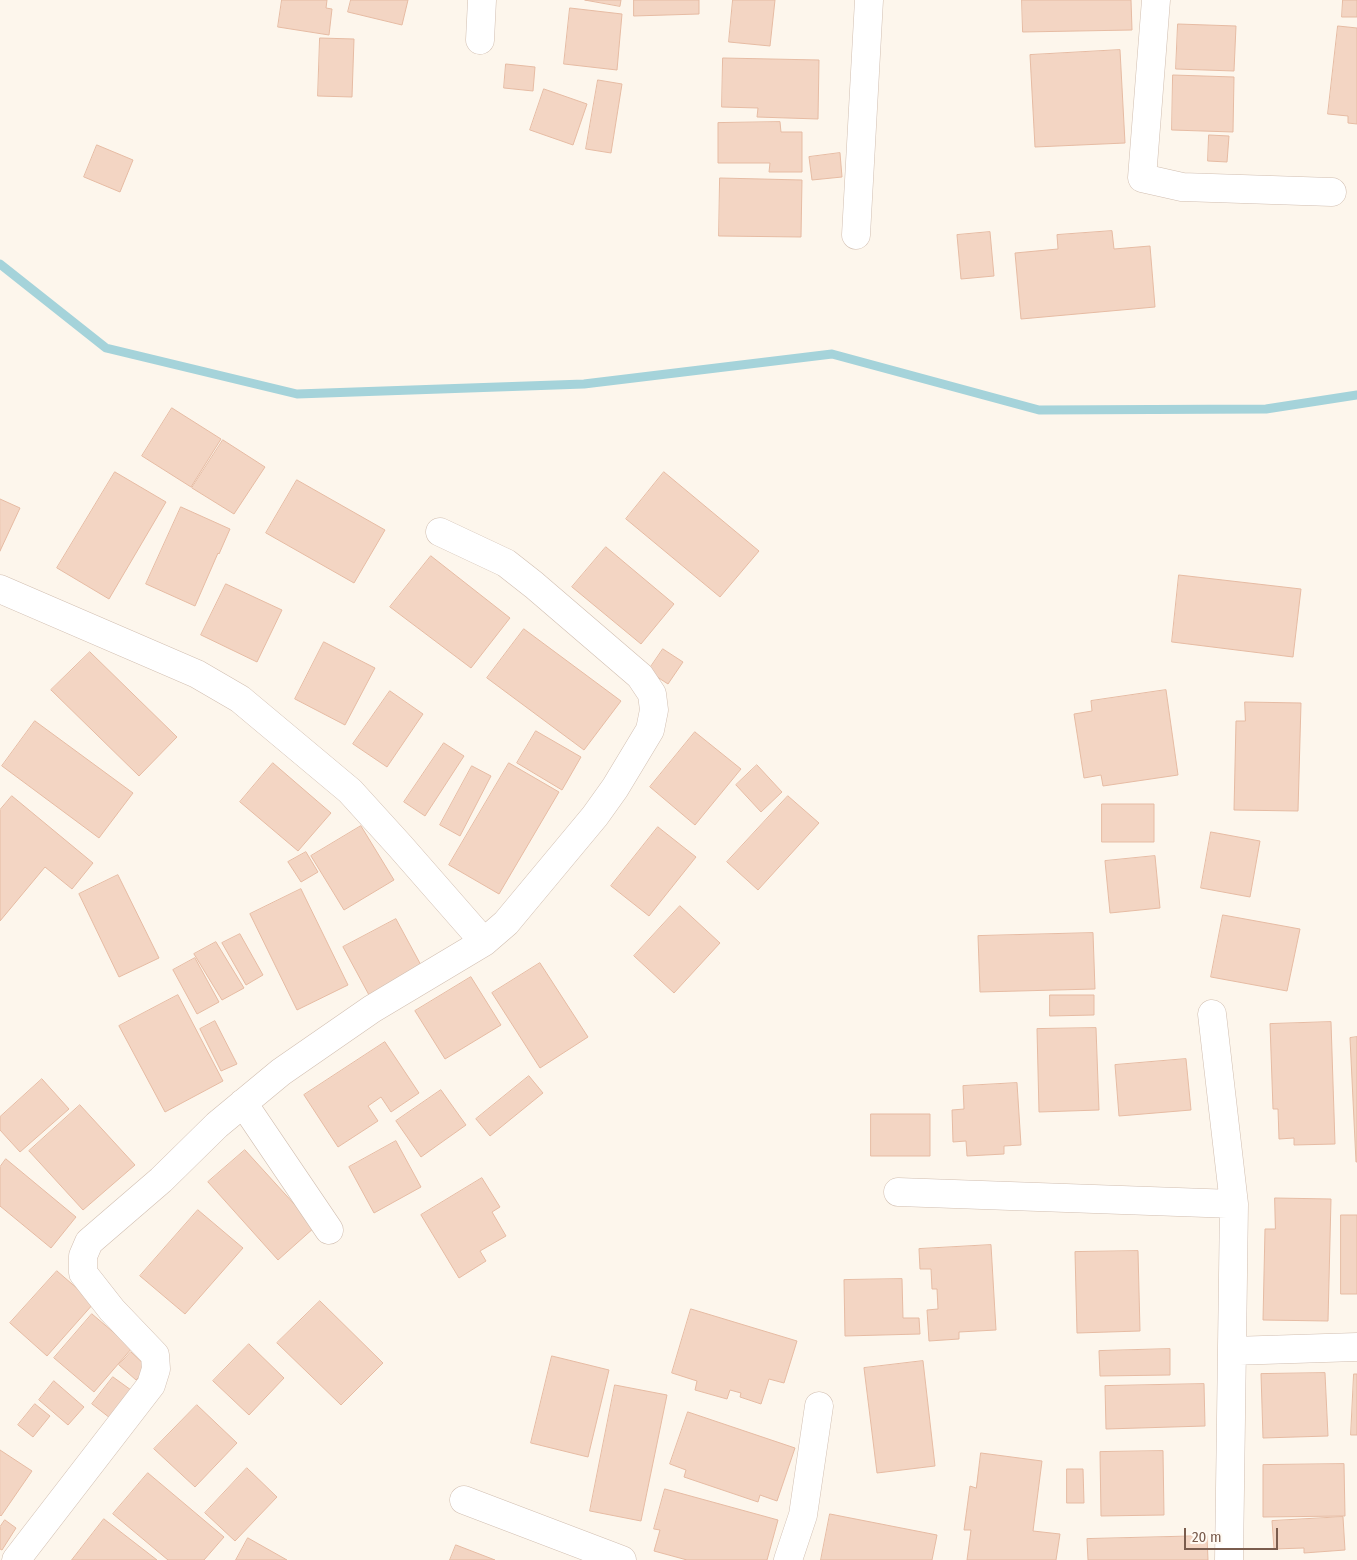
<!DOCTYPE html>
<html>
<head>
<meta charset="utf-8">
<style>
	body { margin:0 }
	#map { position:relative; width:1357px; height:1560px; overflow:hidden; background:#fdf6ec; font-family:"Fira Sans Condensed",sans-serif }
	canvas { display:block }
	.scale { position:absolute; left:1184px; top:1528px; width:94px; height:22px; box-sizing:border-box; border:2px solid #7a5c4d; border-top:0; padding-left:6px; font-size:15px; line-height:18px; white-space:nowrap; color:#7a5c4d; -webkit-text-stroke:4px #fffaf3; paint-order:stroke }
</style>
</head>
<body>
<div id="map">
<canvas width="1357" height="1560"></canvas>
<div class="scale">20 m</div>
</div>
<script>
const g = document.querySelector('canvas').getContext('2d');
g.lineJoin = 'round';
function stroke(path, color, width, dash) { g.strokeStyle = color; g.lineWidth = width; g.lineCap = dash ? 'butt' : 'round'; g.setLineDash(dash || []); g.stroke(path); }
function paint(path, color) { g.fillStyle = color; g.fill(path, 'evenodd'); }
const stream = new Path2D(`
	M0,264L106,348L297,394L584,384L832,354L1039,410L1266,409L1357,395`);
const building = new Path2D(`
	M282,0H327L326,8L332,9L329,35L278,27Z
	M351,0H408L402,25L348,12Z
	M585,0H621L620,6Z
	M634,0H699V14L634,16Z
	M733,0H775L770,46L729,42Z
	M1022,0H1131L1132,30L1023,32Z
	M1343,0H1357V17H1342Z
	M570,8L622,14L617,70L564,64Z
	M1178,24L1236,26L1234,71L1176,69Z
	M1338,26L1357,28V124L1348,123V116L1328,114Z
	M320,38L354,39L352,97L318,96Z
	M1120,50L1125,143L1035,147L1030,55Z
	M723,58L819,60L818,119L757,117L758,108L722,107Z
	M506,64L535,67L533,91L504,88Z
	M1173,75L1234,77L1233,132L1172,130Z
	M598,80L622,84L611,153L586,149Z
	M544,89L587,104L573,145L530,130Z
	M780,122L781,132H802V172H769L770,163H718V123Z
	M1209,135L1229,136L1227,162L1208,161Z
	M97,145L133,160L120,192L84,177Z
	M840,153L842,177L812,180L809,157Z
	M720,178L802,180L801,237L719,236Z
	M1112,231L1114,249L1150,246L1155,307L1021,319L1015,253L1058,249L1057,235Z
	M990,232L994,276L961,279L957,235Z
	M172,408L221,439L191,487L142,456Z
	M223,440L265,467L234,514L192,488Z
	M115,472L166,502L109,599L57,568Z
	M664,472L759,551L720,597L626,519Z
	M297,480L385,530L354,583L266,533Z
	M0,499L20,508L0,551Z
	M181,507L230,529L219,554L218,553L195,606L146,584Z
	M606,547L674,604L641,644L572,587Z
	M431,556L510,618L471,668L390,607Z
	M1179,575L1301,589L1293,657L1172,642Z
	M226,584L282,610L257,662L201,635Z
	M524,629L621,701L584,750L487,678Z
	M324,642L375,668L345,725L295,699Z
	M663,649L683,662L668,684L648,671Z
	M90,652L177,737L139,776L51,690Z
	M1166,690L1178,775L1103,786L1101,775L1084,778L1074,714L1092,711L1091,701Z
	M390,691L423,714L387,767L353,744Z
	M1245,702L1301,703L1298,811L1234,810L1236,721H1245Z
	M35,721L133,793L99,838L2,766Z
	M536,731L581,757L562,790L517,763Z
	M695,732L741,769L695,825L650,787Z
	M444,743L464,756L425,816L404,802Z
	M273,763L331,813L298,851L240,802Z
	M509,763L559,792L499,894L449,865Z
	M757,765L782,792L761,812L736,785Z
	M472,766L491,776L460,836L440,825Z
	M12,796L93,863L72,889L45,867L0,921V810Z
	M788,796L819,823L758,890L727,862Z
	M1102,804H1154V842H1102Z
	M361,826L394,880L344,910L311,856Z
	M658,827L696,857L649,916L611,886Z
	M1211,832L1260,841L1250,897L1201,888Z
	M306,852L318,872L301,882L288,862Z
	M1155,856L1160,908L1110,913L1105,861Z
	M118,875L159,958L119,977L79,894Z
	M301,889L348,985L297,1010L250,914Z
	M680,906L720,943L674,993L634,956Z
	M1223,915L1300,929L1287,991L1211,977Z
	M396,919L422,967L369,995L343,947Z
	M1093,933L1095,989L980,992L978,936Z
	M240,934L263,975L246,985L222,943Z
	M216,942L244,988L222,1000L194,954Z
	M195,958L219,1002L197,1014L173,970Z
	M540,963L588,1037L540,1068L492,993Z
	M471,977L501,1025L445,1059L415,1011Z
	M178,995L223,1081L165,1112L119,1026Z
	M1050,995H1094V1015L1050,1016Z
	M215,1021L237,1064L221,1071L200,1029Z
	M1331,1022L1335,1144L1294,1145V1138L1279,1139L1278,1109H1273L1270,1024Z
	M1096,1028L1099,1110L1039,1112L1037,1029Z
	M1357,1037V1162H1356L1350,1038Z
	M385,1042L419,1093L391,1112L381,1097L368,1106L378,1121L338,1147L304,1095Z
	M1186,1059L1191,1110L1119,1116L1115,1065Z
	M529,1076L543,1093L490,1136L476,1119Z
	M42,1079L69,1109L20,1152L0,1130V1117Z
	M1017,1083L1021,1145L1004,1146V1154L967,1156L966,1141L953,1142L952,1110L964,1109L963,1086Z
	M441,1090L466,1125L421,1157L396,1121Z
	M80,1105L135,1165L83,1210L29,1151Z
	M871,1114H930V1156H871Z
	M396,1141L421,1187L374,1213L349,1167Z
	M245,1150L315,1227L278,1260L208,1182Z
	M6,1159L76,1217L51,1248L0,1206V1167Z
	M482,1178L500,1207L492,1212L506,1236L480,1251L486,1261L459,1278L421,1215Z
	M1275,1198L1331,1199L1328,1321L1263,1320L1265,1229H1275Z
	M198,1210L243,1248L185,1314L140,1276Z
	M1341,1215H1357V1294H1341Z
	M991,1245L996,1330L959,1332V1339L929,1341L927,1310L938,1309L937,1289H932L931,1269H920L919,1249Z
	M1138,1251L1140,1331L1077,1333L1075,1252Z
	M57,1271L94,1303L47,1356L10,1323Z
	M902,1279L903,1318H919L920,1334L845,1336L844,1280Z
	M320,1301L383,1363L341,1405L277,1343Z
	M691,1309L797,1341L784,1383L769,1379L761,1404L740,1397L741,1393L730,1390L727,1399L695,1390L697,1381L672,1373Z
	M92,1314L132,1348L94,1392L54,1358Z
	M249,1344L284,1378L249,1415L213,1381Z
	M1170,1349V1375L1100,1376L1099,1351Z
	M131,1352L148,1368L136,1380L119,1365Z
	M552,1356L609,1370L588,1457L531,1443Z
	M923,1361L935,1466L877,1473L864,1368Z
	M1325,1373L1328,1436L1263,1438L1261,1374Z
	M1354,1374H1357V1435H1351Z
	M113,1377L131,1390L110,1418L92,1404Z
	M54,1381L84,1407L68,1425L39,1400Z
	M1204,1384L1205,1426L1106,1429L1105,1386Z
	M615,1385L667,1395L641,1521L590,1511Z
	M35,1404L50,1416L33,1437L18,1425Z
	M197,1405L237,1443L195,1487L154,1449Z
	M688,1412L795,1448L777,1501L760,1495L758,1502L684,1477L686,1470L670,1464Z
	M0,1450L32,1471L1,1516L0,1515Z
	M1163,1451L1164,1515L1101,1516L1100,1452Z
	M981,1453L1042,1461L1033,1531L1060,1534L1056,1560H967L971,1530H964L970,1486L976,1488Z
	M1344,1464L1345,1516L1263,1517V1465Z
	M247,1468L277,1497L235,1541L205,1513Z
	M1067,1469H1083L1084,1503H1067Z
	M148,1473L224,1537L204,1560H168L113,1514Z
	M665,1489L778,1520L767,1560H687L654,1551L660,1530L654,1529Z
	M830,1514L937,1535L932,1560H821Z
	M1343,1517L1345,1550L1304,1553V1548L1274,1549L1272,1521Z
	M104,1519L157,1560H72Z
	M5,1520L16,1528L2,1550L0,1549V1527Z
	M1207,1536L1208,1560H1088L1087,1539Z
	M248,1538L287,1560H236Z
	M456,1545L495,1560H450Z`);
const minor = new Path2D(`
	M1156,0L1142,178L1182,187L1332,192
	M480,40L482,0
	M856,235L869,0
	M0,589L197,674L240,699L350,791L400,846L484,942
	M1212,1014L1234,1204L1229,1560
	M243,1103L329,1230
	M898,1192L1234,1204
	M1232,1351L1357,1347
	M464,1500L622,1560
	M16,1560L151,1385L156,1369L155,1355L112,1310L83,1273V1256L89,1242L161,1180L217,1125L281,1072L372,1009L484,942L506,923L595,816L615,788L650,730L654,710L652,694L640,676L534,585L506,563L440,532
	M788,1560L803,1515L819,1406`);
stroke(stream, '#a5d3da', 9);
paint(building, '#f3d5c3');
stroke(building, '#e6bba3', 1);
stroke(minor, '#d1beb0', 29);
stroke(minor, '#fff', 28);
</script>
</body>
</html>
